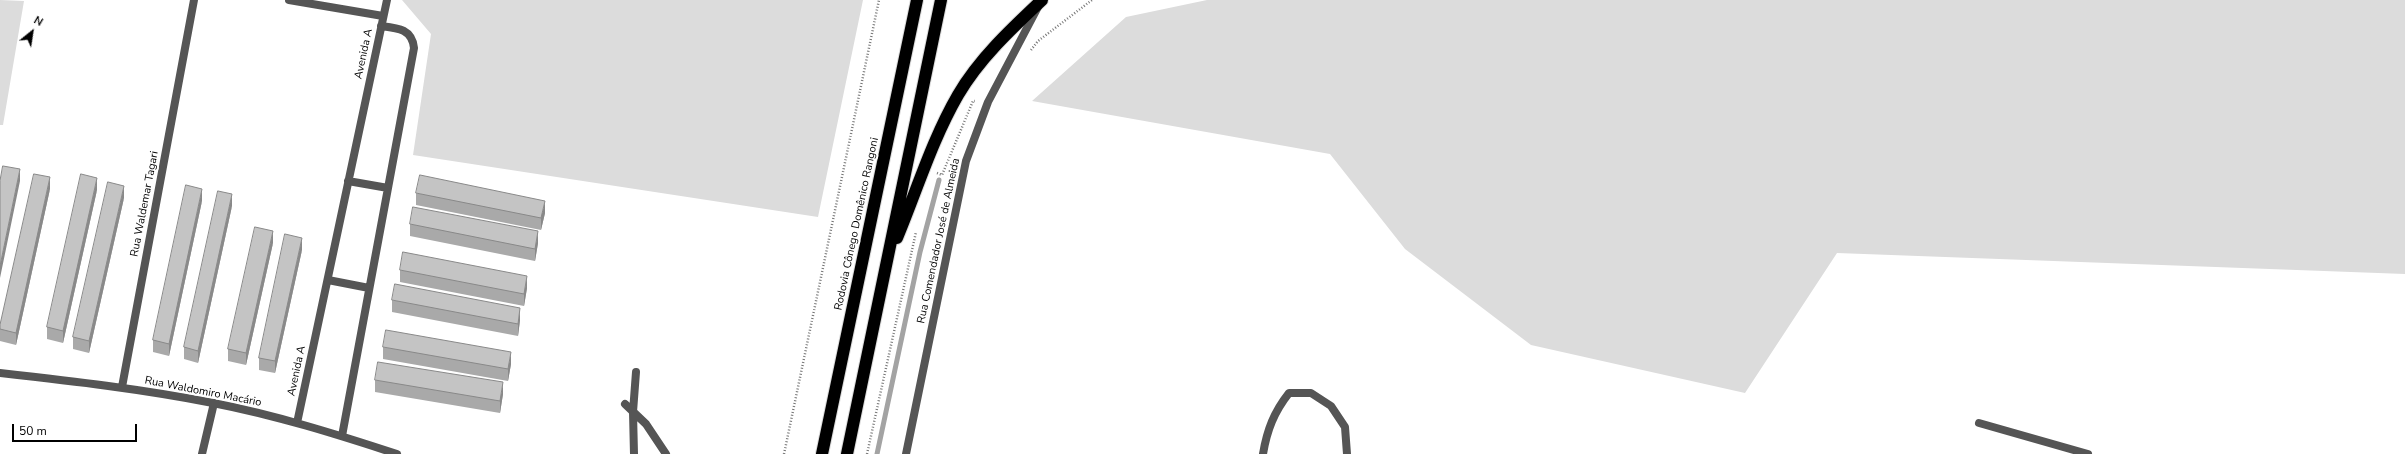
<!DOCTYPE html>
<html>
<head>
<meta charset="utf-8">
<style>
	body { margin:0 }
	#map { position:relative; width:2405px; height:454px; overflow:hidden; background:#fff; font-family:"Nunito Sans",sans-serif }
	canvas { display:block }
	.north { position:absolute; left:12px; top:12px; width:40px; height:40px; -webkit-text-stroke:3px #fff; paint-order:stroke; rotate:30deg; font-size:11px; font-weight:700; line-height:16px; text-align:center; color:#000 }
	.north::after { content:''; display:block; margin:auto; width:14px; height:18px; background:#000; clip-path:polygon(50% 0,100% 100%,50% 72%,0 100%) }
	.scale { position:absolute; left:12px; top:424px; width:125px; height:18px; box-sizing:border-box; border:2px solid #000; border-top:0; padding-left:5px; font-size:12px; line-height:14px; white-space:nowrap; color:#000; -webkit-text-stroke:3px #fff; paint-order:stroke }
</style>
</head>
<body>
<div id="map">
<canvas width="2405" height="454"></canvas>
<div class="north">N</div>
<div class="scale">50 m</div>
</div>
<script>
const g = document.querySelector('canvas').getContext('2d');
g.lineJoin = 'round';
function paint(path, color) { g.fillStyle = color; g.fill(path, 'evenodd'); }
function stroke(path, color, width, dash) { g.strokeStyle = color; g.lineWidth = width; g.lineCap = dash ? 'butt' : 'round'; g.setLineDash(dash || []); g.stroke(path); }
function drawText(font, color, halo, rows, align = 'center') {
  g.font = font + ' "Nunito Sans",sans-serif'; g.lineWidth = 4; g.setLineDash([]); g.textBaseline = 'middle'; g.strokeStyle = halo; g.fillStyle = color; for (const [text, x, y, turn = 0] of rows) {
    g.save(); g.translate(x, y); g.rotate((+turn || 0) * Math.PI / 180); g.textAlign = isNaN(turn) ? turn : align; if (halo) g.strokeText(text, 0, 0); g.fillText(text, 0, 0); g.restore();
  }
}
const green = new Path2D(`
	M0,0L24,1L3,125H0Z
	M402,0H863L818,217L413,155L431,34Z
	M1207,0H2405V274L1837,253L1745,393L1531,345L1405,249L1330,154L1032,101L1126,17Z`);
const stream = new Path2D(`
	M877,454L920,252L939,180`);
const path = new Path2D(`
	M1031,50L1038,41L1092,0
	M937,173L942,175L973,101H975
	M784,454L879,0
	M867,454L916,232`);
const service = new Path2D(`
	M625,404L646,424L666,454
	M1979,423L2088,454
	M634,454L633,412L636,372
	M1263,454C1267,430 1274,412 1289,393H1311L1331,406L1345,427L1347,454`);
const minor = new Path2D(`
	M289,0L383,16
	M348,181L388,188
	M328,280L369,288
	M0,373C71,381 142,389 213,403C275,415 336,434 397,454
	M122,387L194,0
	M297,423L387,0
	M342,436L414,48C412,29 398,28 381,26
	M202,454L214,403
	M906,454L966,161L988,102L1038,7`);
const motorway = new Path2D(`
	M897,238C917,190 932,140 958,95C979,59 1011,29 1042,0
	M822,454L917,0
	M847,454L941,0`);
const wall = new Path2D(`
	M50,189L16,345L0,341V325Z
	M97,190L63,343L47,339V327Z
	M416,193L545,213L541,230L416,205Z
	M124,198L89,353L73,349V337Z
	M202,201L169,356L153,352V340Z
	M232,206L198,363L184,359V347Z
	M410,224L538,243L535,261L410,236Z
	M273,243L246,365L228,361V349Z
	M302,250L275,373L259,370V358Z
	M400,270L527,288L524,306L400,282Z
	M392,300L520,320L518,336L392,312Z
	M383,347L511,364L508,381L383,359Z
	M375,380L503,394L500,413L375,392Z`);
const shadedWall = new Path2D(`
	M20,169V181L0,278V266Z
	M50,177V189L16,345V333Z
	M97,178V190L63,343V331Z
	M124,186V198L89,353V341Z
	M202,189V201L169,356V344Z
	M232,194V206L198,363V351Z
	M545,201V213L541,230V218Z
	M273,231V243L246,365V353Z
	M538,231V243L535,261V249Z
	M302,238V250L275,373V361Z
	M527,276V288L524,306V294Z
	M520,308V320L518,336V324Z
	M511,352V364L508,381V369Z
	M503,382V394L500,413V401Z`);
const building = new Path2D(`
	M3,166L20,169L0,266V181Z
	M34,174L50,177L16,333L0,329V325Z
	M81,174L97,178L63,331L47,327Z
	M420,175L545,201L541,218L416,193Z
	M108,182L124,186L89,341L73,337Z
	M186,185L202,189L169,344L153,340Z
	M218,191L232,194L198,351L184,347Z
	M413,207L538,231L535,249L410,224Z
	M255,227L273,231L246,353L228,349Z
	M285,234L302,238L275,361L259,358Z
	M403,252L527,276L524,294L400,270Z
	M395,284L520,308L518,324L392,300Z
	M386,330L511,352L508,369L383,347Z
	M378,362L503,382L500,401L375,380Z`);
const streetNames = [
	["Avenida A",364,54,-78],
	["Rua Waldemar Tagari",145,204,-79],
	["Rodovia Cônego Domênico Rangoni",857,224,-78],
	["Rua Comendador José de Almeida",939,241,-78],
	["Avenida A",297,371,-78],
	["Rua Waldomiro Macário",203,392,11]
];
paint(green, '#dcdcdc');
stroke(stream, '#a3a3a3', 5);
stroke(motorway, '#dbdbdb', 14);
stroke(path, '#777', 2.5, [1, 2]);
stroke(service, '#555', 8);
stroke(minor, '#555', 8);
stroke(motorway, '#000', 12);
paint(wall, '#a9a9a9');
paint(shadedWall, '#898989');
paint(building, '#c4c4c4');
stroke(building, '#898989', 1);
drawText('11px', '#000', '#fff', streetNames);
</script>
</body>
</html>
